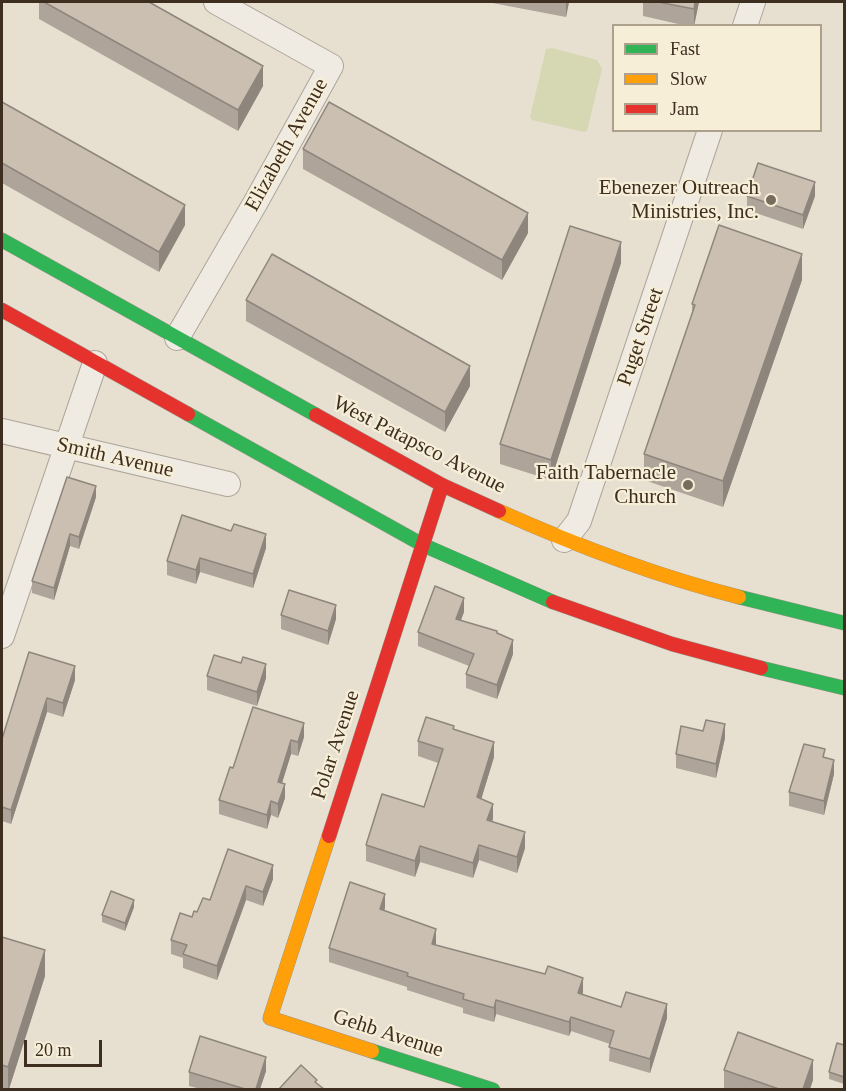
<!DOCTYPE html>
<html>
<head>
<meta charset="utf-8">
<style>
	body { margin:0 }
	#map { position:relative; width:846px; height:1091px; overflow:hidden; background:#e7e0d1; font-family:"Times New Roman",serif }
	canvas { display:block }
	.frame { position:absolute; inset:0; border:3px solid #3d2e20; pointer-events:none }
	.legend { position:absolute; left:612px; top:24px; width:210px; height:108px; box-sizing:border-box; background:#f7eed8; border:2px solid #ada18e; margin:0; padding:8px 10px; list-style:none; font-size:18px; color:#3d2e20 }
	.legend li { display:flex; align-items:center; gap:12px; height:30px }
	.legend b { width:30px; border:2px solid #ada18e }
	.scale { position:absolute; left:24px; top:1040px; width:78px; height:27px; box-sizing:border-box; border:3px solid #3d2e20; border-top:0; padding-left:8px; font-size:18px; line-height:21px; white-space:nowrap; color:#3d2e20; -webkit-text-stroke:4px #f7eed8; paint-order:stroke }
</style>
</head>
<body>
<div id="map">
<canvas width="846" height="1091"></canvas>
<div class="frame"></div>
<ul class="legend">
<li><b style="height:8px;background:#30b455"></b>Fast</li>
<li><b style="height:8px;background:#ff9f0a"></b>Slow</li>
<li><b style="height:8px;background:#e5322d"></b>Jam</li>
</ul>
<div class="scale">20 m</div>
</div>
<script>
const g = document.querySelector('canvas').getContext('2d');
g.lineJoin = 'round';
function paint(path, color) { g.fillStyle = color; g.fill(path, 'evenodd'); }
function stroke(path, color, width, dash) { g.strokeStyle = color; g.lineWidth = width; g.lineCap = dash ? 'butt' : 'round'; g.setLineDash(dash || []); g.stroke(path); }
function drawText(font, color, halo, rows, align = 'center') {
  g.font = font + ' "Times New Roman",serif'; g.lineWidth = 4.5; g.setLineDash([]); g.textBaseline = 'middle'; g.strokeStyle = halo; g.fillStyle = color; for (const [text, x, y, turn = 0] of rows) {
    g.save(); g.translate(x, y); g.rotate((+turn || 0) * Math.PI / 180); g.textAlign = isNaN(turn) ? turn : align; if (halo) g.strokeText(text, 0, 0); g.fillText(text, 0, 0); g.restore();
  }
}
const green = new Path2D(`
	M552,48L597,60L602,69L587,131L584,132L532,120L530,117L546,49Z`);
const street = new Path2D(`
	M745,26L753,2
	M177,338L257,200L331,66L216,2
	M2,431L228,484
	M564,540L579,521L710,130
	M2,636L95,363`);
const fast = new Path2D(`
	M2,240L316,415
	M188,414L423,545L553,602
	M739,597L844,623
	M761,668L844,688
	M372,1051L493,1090`);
const slow = new Path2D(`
	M499,511C577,546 656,576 739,597
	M329,836L270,1018L372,1051`);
const jam = new Path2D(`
	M2,310L188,414
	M316,415L442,485L499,511
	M553,602L672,644L761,668
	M329,836L442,485`);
const wall = new Path2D(`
	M39,2H149L263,86L238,131L39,19Z
	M487,2H569L566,17Z
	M643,2H699L694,26H687L643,16Z
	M2,102L185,225L159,272L2,183Z
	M303,149L528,233L502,280L303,169Z
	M747,196H815L803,229L747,210Z
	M621,263L551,480L500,464V444Z
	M802,280L723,507L644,480V454L692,314V304Z
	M246,300L470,386L445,432L246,321Z
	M96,497L79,549L70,546L54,600L32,593V581Z
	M231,531L266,548L253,588L200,572L196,584L167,575V561Z
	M464,612L461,620L497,633L513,654L497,699L466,688V674L469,666L418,646V632Z
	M281,615L336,619L328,645L281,629Z
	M75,666V680L63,717L47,712L11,824L2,821V739Z
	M207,676L266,678L257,706L207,690Z
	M253,707L304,737L298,756L291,754L282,783L285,798L278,818L271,815L267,829L219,814V800L233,768Z
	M454,729L494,757L481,799L493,819L492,821L525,848L517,873L479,860L473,878L420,862L415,877L366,861V845L424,807L438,763L418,756V741Z
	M725,738L716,778L676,768V754Z
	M825,758L834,774L824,815L789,806V792Z
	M228,849L273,879L263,906L246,900L217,980L183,968V958L171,954V940L210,900Z
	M134,907L125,931L102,922V915Z
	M385,908L384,910L436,943V945L583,992L582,995L621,1007L667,1018L650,1073L609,1061L610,1044L571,1031L569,1036L496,1014L494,1022L463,1013V1008L407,990V987L329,962V948Z
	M2,937L45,976L9,1089H2Z
	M844,1045V1084L829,1079V1072Z
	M724,1070L813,1080L810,1089H724Z
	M266,1071L260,1089H201L189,1086V1072Z`);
const shadedWall = new Path2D(`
	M566,2H569L566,17Z
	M695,2H699L694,26V9Z
	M263,66V86L238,131V110Z
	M815,182V196L803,229V215Z
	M185,205V225L159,272V252Z
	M528,213V233L502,280V260Z
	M621,242V263L551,480V460Z
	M802,254V280L723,507V481Z
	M470,366V386L445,432V412Z
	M96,486V497L79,549V537Z
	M70,534V546L54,600V588Z
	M266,534V548L253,588V574Z
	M200,558V572L196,584V570Z
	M464,598V612L456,633V619Z
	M336,605V619L328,645V631Z
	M513,640V654L497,699V685Z
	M266,664V678L257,706V692Z
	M75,666V680L63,717V703Z
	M47,698V712L11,824V810Z
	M304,723V737L298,756V742Z
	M725,724V738L716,778V764Z
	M291,740V754L278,796V782Z
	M494,742V757L477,813V797Z
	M834,760V774L824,815V801Z
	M285,784V798L278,818V804Z
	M271,801V815L267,829V815Z
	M493,804V819L487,835V820Z
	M525,832V848L517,873V857Z
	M479,845V860L473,878V863Z
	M420,846V862L415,877V861Z
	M273,865V879L263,906V892Z
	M246,886V900L217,980V966Z
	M385,894V908L380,923V909Z
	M134,900V907L125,931V923Z
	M436,929V943L432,958V944Z
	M45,950V976L9,1089H8V1067Z
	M583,978V992L578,1007V993Z
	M496,1000V1014L494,1022V1008Z
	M667,1004V1018L650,1073V1059Z
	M571,1017V1031L569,1036V1022Z
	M266,1057V1071L260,1089H256Z
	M813,1060V1080L810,1089H803Z`);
const building = new Path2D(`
	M44,2H149L263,66L238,110Z
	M658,2H695L694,9Z
	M2,102L185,205L159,252L2,163Z
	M329,102L528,213L502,260L303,149Z
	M758,163L815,182L803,215L747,196Z
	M719,225L802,254L723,481L644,454L695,305L692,304Z
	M570,226L621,242L551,460L500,444Z
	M272,254L470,366L445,412L246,300Z
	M67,477L96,486L79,537L70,534L54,588L32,581Z
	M182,515L231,531L234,524L266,534L253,574L200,558L196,570L167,561Z
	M435,586L464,598L456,619L497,631V633L513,640L497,685L466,674L474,654L418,632Z
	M289,590L336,605L328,631L281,615Z
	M29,652L75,666L63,703L47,698L11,810L2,807V739Z
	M214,655L241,663L243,657L266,664L257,692L207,676Z
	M253,707L304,723L298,742L291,740L278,782L285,784L278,804L271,801L267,815L219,800L230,767L233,768Z
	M426,717L454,726L453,729L494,742L477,797L493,804L487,820L525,832L517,857L479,845L473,863L420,846L415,861L366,845L382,794L424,807L443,749L418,741Z
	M706,720L725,724L716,764L676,754L681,726L703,731Z
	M804,744L825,749L823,757L834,760L824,801L789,792Z
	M228,849L273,865L263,892L246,886L217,966L183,954L187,945L171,940L180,913L192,917L194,911L197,912L203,898L210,900Z
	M350,882L385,894L380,909L436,929L432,944L545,974L548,966L583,978L578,993L621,1007L626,992L667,1004L650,1059L609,1047L614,1031L571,1017L569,1022L496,1000L494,1008L463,999L464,994L407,976L408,973L329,948Z
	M111,891L134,900L125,923L102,915Z
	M2,937L45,950L8,1067L2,1065Z
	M738,1032L813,1060L803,1089H779L724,1070Z
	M200,1036L266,1057L256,1089H245L189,1072Z
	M837,1043L844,1045V1077L829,1072Z
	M301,1065L317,1080L315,1082L324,1089H279Z`);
const markers = [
	[771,200,6,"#786c5e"],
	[688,485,6,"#786c5e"]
];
const streetNames = [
	["Elizabeth Avenue",287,145,-61],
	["Puget Street",641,337,-71],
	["West Patapsco Avenue",419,445,27],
	["Smith Avenue",115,458,13],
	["Polar Avenue",336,745,-72],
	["Gehb Avenue",388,1034,18]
];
const poiNames = [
	["Ebenezer Outreach",759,188],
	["Ministries, Inc.",759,212],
	["Faith Tabernacle",676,473],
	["Church",676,497]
];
paint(green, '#d6d7b3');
stroke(street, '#ada599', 26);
stroke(fast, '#9c958a', 15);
stroke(slow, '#9c958a', 15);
stroke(jam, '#9c958a', 15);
stroke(street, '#efebe3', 24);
stroke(fast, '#30b455', 14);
stroke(slow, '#ff9f0a', 14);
stroke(jam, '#e5322d', 14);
paint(wall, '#afa499');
paint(shadedWall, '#8e867d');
paint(building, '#cbbfb2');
stroke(building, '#8e867d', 1.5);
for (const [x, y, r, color] of markers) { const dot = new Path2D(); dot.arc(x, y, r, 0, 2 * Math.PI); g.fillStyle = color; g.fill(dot); stroke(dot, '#f7eed8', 2); }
drawText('21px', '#3d2e20', '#f7eed8', streetNames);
drawText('21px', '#3d2e20', '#f7eed8', poiNames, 'right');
</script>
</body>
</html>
